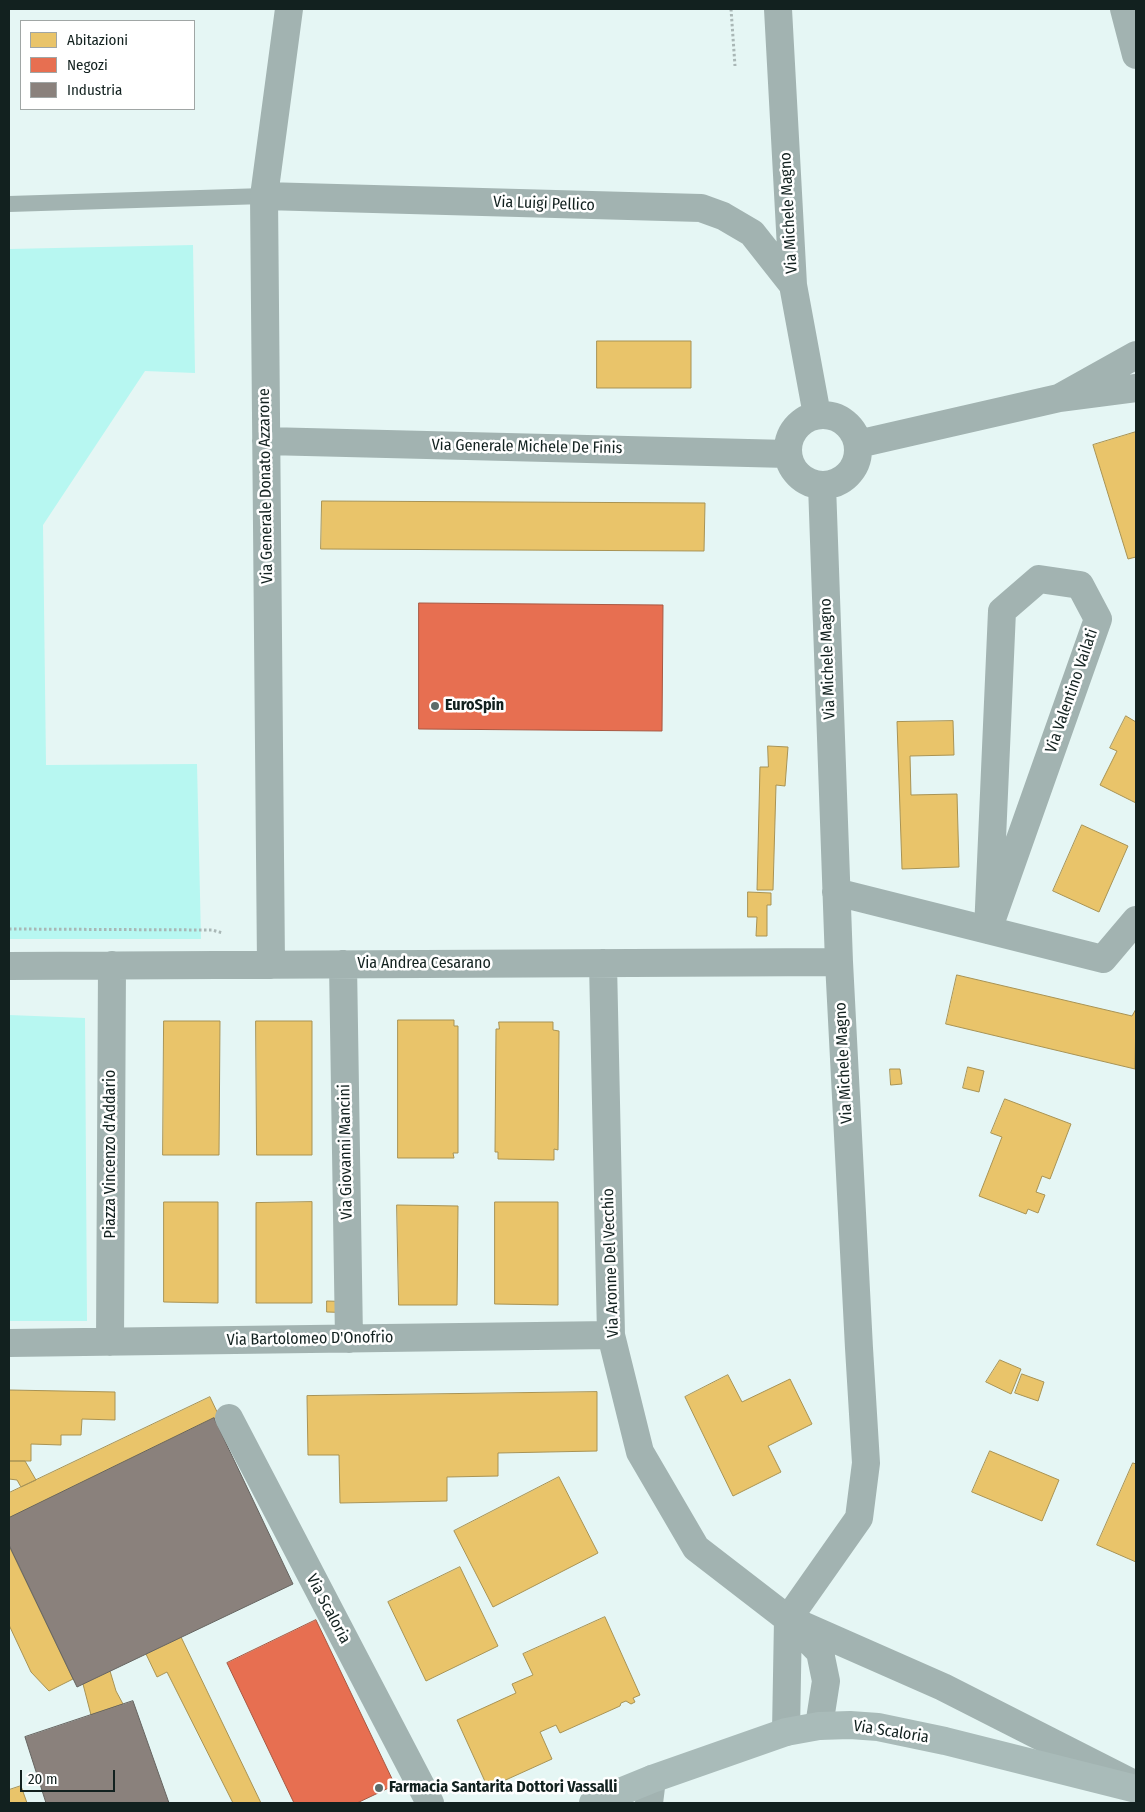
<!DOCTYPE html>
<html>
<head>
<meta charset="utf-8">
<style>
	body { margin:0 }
	#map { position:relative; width:1145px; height:1812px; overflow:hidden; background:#e5f6f4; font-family:"Fira Sans Condensed",sans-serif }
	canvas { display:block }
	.frame { position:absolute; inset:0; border:10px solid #12211f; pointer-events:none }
	.legend { position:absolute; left:20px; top:20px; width:175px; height:90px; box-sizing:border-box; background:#fff; border:1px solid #a0a6a5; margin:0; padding:6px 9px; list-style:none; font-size:15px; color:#12211f }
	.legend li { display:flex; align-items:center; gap:10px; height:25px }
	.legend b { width:25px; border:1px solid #a0a6a5 }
	.scale { position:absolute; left:20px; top:1770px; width:95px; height:22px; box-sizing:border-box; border:2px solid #12211f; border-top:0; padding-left:6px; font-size:15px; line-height:18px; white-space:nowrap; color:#12211f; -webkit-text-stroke:4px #fff; paint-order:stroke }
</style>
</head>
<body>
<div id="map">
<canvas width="1145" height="1812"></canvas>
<div class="frame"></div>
<ul class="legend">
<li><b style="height:14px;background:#e9c46a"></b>Abitazioni</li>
<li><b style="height:14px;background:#e76f51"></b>Negozi</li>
<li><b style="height:14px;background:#8a817c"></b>Industria</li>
</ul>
<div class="scale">20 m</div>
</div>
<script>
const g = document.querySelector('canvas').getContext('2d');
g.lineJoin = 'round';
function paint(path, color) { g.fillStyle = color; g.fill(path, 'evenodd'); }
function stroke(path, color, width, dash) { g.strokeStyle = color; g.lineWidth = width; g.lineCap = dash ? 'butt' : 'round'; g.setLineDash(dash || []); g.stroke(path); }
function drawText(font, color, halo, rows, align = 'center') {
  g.font = font + ' "Fira Sans Condensed",sans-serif'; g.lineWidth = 5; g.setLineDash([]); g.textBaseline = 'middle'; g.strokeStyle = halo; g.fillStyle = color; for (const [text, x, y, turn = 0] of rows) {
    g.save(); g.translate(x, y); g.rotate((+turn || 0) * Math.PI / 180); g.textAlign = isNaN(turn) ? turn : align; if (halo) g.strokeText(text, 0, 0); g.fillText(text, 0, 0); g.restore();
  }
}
const green = new Path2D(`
	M193,245L195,373L145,371L43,525L46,765L197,764L201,939H9V249Z
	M9,1015L85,1018L87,1321H9Z`);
const homes = new Path2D(`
	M597,341H691V388H597Z
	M1136,432V557L1128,559L1093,445Z
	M322,501L705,503L704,551L321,549Z
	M1126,716L1136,722V803L1100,785L1117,751L1110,748Z
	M953,721L954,755L910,756L911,795L957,794L959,867L902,869L897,722Z
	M768,746L788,747L785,786L776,785L773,890H757L760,767H768Z
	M1082,825L1128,846L1099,912L1053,891Z
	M748,892L771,893V905H767V936H756L757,917H748Z
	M957,975L1132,1016L1136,1009L1135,1069L946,1024Z
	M398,1020H454V1026H458V1153H453L454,1158H398Z
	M164,1021H220L219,1155H163Z
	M256,1021H312V1155H257Z
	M499,1022H553V1030L559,1031L558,1150L554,1149V1160L498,1159V1152H495L496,1029H499Z
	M968,1067L984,1071L979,1092L963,1088Z
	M890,1069H900L902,1084L891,1085Z
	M1005,1099L1071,1124L1050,1179L1042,1176L1036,1192L1045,1195L1038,1213L1028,1209L1026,1214L979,1196L1002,1137L991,1133Z
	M164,1202H218V1303L164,1302Z
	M312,1202V1303H256V1203Z
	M495,1202H558V1305L495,1304Z
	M397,1205L458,1206L457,1305H399Z
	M327,1301L359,1302V1313L327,1312Z
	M1000,1360L1021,1369L1011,1394L986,1382Z
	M1022,1374L1044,1382L1038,1401L1015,1393Z
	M728,1375L742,1402L790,1379L812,1424L768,1446L781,1472L733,1496L685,1397Z
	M9,1390L115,1392V1420L82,1419L81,1435H61V1445L31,1444V1461H9Z
	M597,1392V1451L498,1453V1476L447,1477V1501L340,1503L339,1455H308L307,1396Z
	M210,1397L219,1416L9,1518V1493Z
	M990,1451L1059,1480L1042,1521L972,1492Z
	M9,1461H25L36,1480L21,1487L17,1480L9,1479Z
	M1133,1463L1136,1464V1562L1097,1545Z
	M559,1477L598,1553L493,1607L454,1531Z
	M10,1548L73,1679L49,1691L31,1672L9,1625V1549Z
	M460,1567L498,1646L426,1681L388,1602Z
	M605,1617L640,1695L633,1698L635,1702L631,1704L626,1701L621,1703L620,1706L560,1733L556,1725L540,1732L552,1759L488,1788L457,1720L516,1693L512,1684L533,1675L523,1654Z
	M181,1637L261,1803H233L167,1672L157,1677L146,1654Z
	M110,1671L116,1691L123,1704L91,1715L83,1684Z
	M21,1786L27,1803H9V1790Z`);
const shops = new Path2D(`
	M419,603L663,605L662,731L419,729Z
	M316,1620L395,1785L357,1803H294L227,1663Z`);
const industry = new Path2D(`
	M214,1418L293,1584L77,1687L9,1545V1518Z
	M133,1701L169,1803H46L25,1737Z`);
const path = new Path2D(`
	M731,9L735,66
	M9,929L212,930L223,933`);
const lane = new Path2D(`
	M9,204L264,196`);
const street = new Path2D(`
	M778,9L793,285L817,415
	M1124,9L1136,55
	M264,196L701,208L723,216L752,233L793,285
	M1136,355L1059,398L1136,388
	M788 450a35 35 0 1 1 70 0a35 35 0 1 1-70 0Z
	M266,441L788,454
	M858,444L1059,398
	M1039,579L1080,585L1098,619L988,930L1002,611Z
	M836,892L1103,959L1136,920
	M603,963L611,1335L640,1452L696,1548L788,1619L820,1652L826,1681L819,1726
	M343,964L349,1339
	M271,965L264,196L289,9
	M9,966L839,962
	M110,1342L112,965
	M9,1343L611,1335
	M229,1418L430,1803
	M788,1619L859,1518L866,1463L859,1348L839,962L822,485
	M800,1624L943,1687L1128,1781
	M786,1732L788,1619
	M649,1803L652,1779`);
const secondary = new Path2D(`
	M593,1803L652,1779L786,1732L819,1726L850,1725L878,1727L945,1741L1136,1789`);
const markers = [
	[435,706,5,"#5c6c6a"],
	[379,1788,5,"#5c6c6a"]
];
const streetNames = [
	["Via Luigi Pellico",544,204,2],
	["Via Michele Magno",789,213,-93],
	["Via Generale Michele De Finis",527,447,1],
	["Via Generale Donato Azzarone",266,486,-91],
	["Via Michele Magno",828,659,-92],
	["Via Valentino Vailati",1072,691,-71],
	["Via Andrea Cesarano",424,964],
	["Via Michele Magno",844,1063,-93],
	["Via Giovanni Mancini",346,1152,-91],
	["Piazza Vincenzo d'Addario",111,1154,-90],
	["Via Aronne Del Vecchio",611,1263,-92],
	["Via Bartolomeo D'Onofrio",310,1339,-1],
	["Via Scaloria",328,1609,62],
	["Via Scaloria",891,1732,9]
];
const poiNames = [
	["EuroSpin",445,706],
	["Farmacia Santarita Dottori Vassalli",389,1788]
];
paint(green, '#b7f7f1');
paint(homes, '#e9c46a');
stroke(homes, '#a89354', 1);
paint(shops, '#e76f51');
stroke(shops, '#a75842', 1);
paint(industry, '#8a817c');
stroke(industry, '#666460', 1);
stroke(path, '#a9b7b6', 3, [2.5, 2.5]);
stroke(lane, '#a2b3b1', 16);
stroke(street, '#a2b3b1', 28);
stroke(secondary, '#a9bbb9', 28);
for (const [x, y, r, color] of markers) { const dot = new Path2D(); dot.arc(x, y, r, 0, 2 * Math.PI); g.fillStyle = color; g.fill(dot); stroke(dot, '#fff', 2); }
drawText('16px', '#12211f', '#fff', streetNames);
drawText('bold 16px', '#12211f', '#fff', poiNames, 'left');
</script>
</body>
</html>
